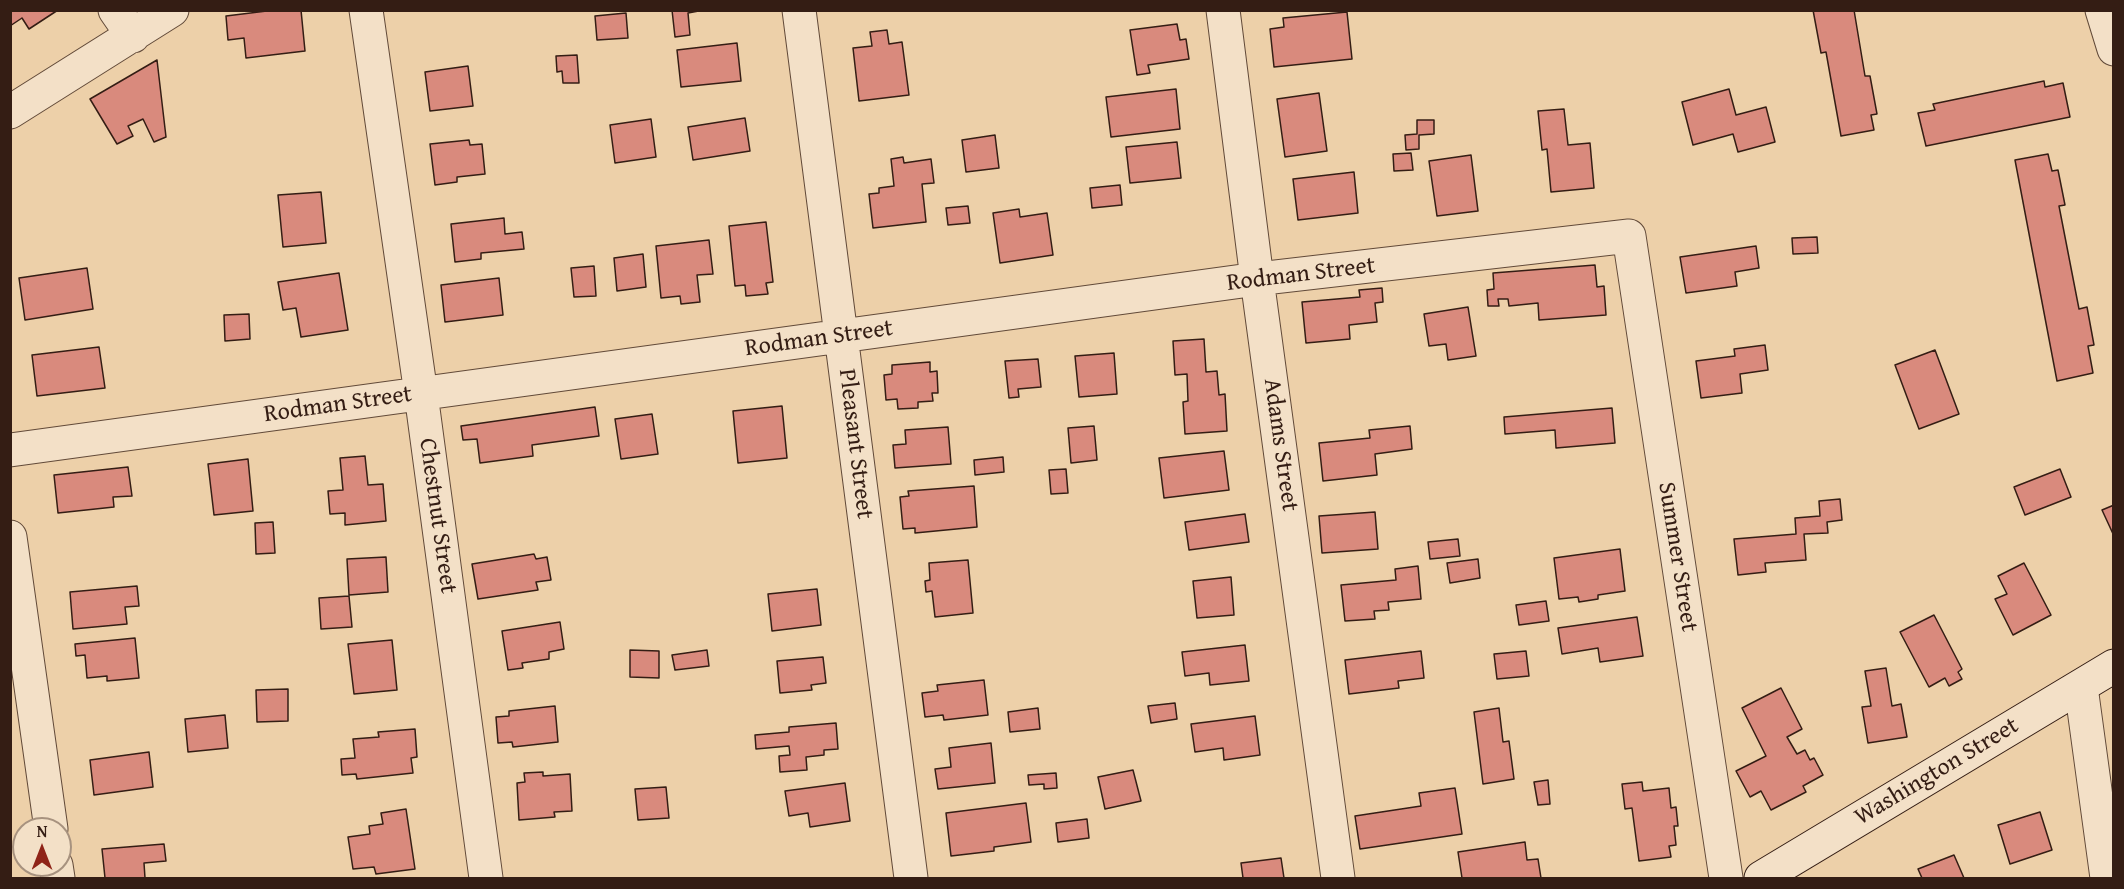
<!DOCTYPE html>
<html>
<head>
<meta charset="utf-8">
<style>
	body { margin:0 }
	#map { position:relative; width:2124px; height:889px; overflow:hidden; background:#edd0a9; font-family:"Gentium Book Plus",serif }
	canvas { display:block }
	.frame { position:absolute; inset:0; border:12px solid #341d14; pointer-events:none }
	.north { position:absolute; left:12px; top:817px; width:60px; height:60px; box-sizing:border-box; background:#f3e0c7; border:2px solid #a7927f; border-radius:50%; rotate:0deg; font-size:16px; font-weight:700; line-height:24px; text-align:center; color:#341d14 }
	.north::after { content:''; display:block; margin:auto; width:21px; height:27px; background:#8f2418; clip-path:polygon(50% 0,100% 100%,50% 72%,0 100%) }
</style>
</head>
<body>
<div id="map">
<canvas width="2124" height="889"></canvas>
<div class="frame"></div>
<div class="north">N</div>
</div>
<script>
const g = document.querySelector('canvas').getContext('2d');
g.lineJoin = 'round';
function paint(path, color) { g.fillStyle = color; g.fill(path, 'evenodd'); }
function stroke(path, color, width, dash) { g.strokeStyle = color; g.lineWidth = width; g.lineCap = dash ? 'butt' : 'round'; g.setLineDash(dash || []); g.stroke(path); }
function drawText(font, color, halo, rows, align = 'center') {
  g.font = font + ' "Gentium Book Plus",serif'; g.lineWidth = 4.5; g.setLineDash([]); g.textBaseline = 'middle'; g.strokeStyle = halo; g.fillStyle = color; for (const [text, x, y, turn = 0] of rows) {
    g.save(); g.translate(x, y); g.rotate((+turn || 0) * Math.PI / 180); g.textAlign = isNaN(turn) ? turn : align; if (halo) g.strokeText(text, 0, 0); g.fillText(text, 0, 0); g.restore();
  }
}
const building = new Path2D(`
	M10,10H58L29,29L22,18L10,26Z
	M275,10H301L305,51L246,58L244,38L228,40L226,16Z
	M672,10H704L688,13L690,35L675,37Z
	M1813,10H1854L1865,76H1870L1877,114L1871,115L1874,130L1841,136L1826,52L1821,53Z
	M1347,12L1352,59L1274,67L1270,29L1284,27L1283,18Z
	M626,13L628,38L597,40L595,16Z
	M1177,24L1180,40L1186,39L1189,59L1148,65L1150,73L1137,75L1130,30Z
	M887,30L889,44L902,42L909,95L859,101L853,48L872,46L870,32Z
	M737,43L741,81L681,87L677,50Z
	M577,55L579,83H563L562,71L557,72L556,56Z
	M157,60L166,137L154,142L143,119L128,126L133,136L117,144L90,99Z
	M468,66L473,106L430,111L425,72Z
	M2044,81L2045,87L2063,83L2070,117L1926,146L1918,113L1935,110L1933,104Z
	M1176,89L1180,129L1111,137L1106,97Z
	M1729,89L1736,115L1766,107L1775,142L1738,152L1733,134L1693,145L1682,102Z
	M1319,93L1327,151L1285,157L1277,99Z
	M1564,109L1568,145L1590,143L1594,188L1551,192L1547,149L1542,150L1538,111Z
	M745,118L750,151L693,160L688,127Z
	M651,119L656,157L615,163L610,125Z
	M1417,120H1434V134L1419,135V149L1406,150L1405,135L1417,134Z
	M995,135L999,168L966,172L962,140Z
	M469,140L470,145L482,144L485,174L457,177V182L435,185L430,144Z
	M1177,142L1181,178L1130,183L1126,147Z
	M1411,153L1413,170L1394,171L1393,154Z
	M2048,154L2052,171L2058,170L2065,205L2059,206L2079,309L2087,307L2094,345L2088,346L2093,373L2057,381L2015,160Z
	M1471,155L1478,211L1437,216L1429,161Z
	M903,157L904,163L931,159L934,183L922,184L926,222L873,228L869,194L879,193V188L894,186L891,159Z
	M1354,172L1358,213L1298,220L1293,179Z
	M1120,185L1122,205L1092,208L1090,188Z
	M321,192L326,243L283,247L278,195Z
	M968,206L970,223L948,225L946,208Z
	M1019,209L1020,217L1047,213L1053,255L1000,263L993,213Z
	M504,218L505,234L522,232L524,249L481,253V259L455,262L451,224Z
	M766,222L773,282L766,283L768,294L746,296L745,285L735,286L729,226Z
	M1817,237L1818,253L1793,254L1792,238Z
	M709,240L713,274L697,275L700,302L681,304L680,296L661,298L656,246Z
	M1756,246L1759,268L1735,272L1737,286L1686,293L1680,257Z
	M643,254L646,287L617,291L614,258Z
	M1595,265L1597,287L1604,286L1606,315L1539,320L1538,303L1509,306L1508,299H1498L1499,306H1488L1487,290L1494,289L1493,273Z
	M594,266L596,296L574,297L571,268Z
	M87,268L93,309L25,320L19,278Z
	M339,273L348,330L301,337L296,308L283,310L278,282Z
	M499,278L503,315L445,322L441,285Z
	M1382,288L1383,302L1375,303L1377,322L1349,325L1350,339L1306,343L1302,302L1360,297L1359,290Z
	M1468,307L1476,356L1448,360L1446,344L1429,346L1424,314Z
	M249,314L250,339L225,341L224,315Z
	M1204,339L1206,372L1217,371L1219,395L1225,394L1227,431L1185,434L1183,402L1188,401L1187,374L1175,375L1173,341Z
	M1765,345L1768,370L1740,374L1742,393L1701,398L1696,361L1735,356L1734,349Z
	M99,347L105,388L37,396L32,355Z
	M1935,350L1959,414L1919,429L1895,365Z
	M1114,353L1117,394L1079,397L1075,356Z
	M1038,359L1041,387L1018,389L1019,397L1009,398L1005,361Z
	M930,362V372L937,371L938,393H932L933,401L918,402V408L898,409L897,399L886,400L884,375L892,374V365Z
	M782,406L787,458L738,463L733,411Z
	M595,407L599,436L532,445L533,456L480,463L477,439L463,440L461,426Z
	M1612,408L1615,443L1556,448L1555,430L1505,434L1504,417Z
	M652,414L658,454L621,459L615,419Z
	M1094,426L1097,460L1071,463L1068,428Z
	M1410,426L1412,449L1375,454L1377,475L1323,481L1319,443L1370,438L1369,430Z
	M948,427L951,464L895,468L893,445L906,444L905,430Z
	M1224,451L1229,490L1164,498L1159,458Z
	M365,456L368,485L383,484L386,521L345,525V513L330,514L328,491L343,490L340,458Z
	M1003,457L1004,472L975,475L974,460Z
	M248,459L253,511L214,515L208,464Z
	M128,467L132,496L113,497L114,507L58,513L54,475Z
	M1066,469L1068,493L1051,494L1049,470Z
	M2060,469L2071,497L2025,515L2014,487Z
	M974,486L977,527L915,533V528L903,529L900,497L909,496L908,491Z
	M1840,499L1842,520L1827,522L1828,533L1804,534L1806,560L1765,563L1766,572L1738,575L1734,539L1796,534L1795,518L1820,516L1819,501Z
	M2114,505V536L2102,510Z
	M1375,512L1378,549L1322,553L1319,516Z
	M1245,514L1249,542L1189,550L1185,522Z
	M273,522L275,553L256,554L255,523Z
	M1458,539L1460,556L1430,559L1428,542Z
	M1620,549L1625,591L1598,595V599L1579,602L1578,597L1559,599L1554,558Z
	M534,554L536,559L547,557L551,580L536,582L538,590L478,599L472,564Z
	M386,557L388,592L349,595L347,559Z
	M1478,559L1480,578L1450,583L1447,563Z
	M968,560L973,613L935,617L932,591L926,592L925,581L930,580L929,563Z
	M2024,563L2051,615L2013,635L1995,599L2007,594L1998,576Z
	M1418,566L1421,599L1388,602L1389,610L1374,611L1375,619L1345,621L1341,585L1396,580L1395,569Z
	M1231,577L1234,615L1197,618L1193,581Z
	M137,586L139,606L125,607L127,624L73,629L70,592Z
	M817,589L821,625L772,631L768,594Z
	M349,596L352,627L321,629L319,598Z
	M1546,601L1549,621L1519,625L1516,605Z
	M1934,615L1962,669L1958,672L1962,679L1949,686L1945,678L1929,687L1900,632Z
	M1637,617L1643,656L1600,662L1598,648L1562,654L1558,628Z
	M560,622L564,649L549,652V659L522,663L523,668L508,670L502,631Z
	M135,638L139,678L107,681V676L87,678L85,655L76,656L75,644Z
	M392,640L397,690L354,694L348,644Z
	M1245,645L1249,681L1210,685L1209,673L1185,676L1182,652Z
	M630,650L659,651V678L630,677Z
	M707,650L709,666L675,670L672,655Z
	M1421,651L1424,678L1398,681L1399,688L1349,694L1345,660Z
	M1526,651L1529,676L1497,679L1494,654Z
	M823,657L826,683L811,685L812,690L780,693L777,661Z
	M1886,668L1892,706L1901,704L1907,737L1868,743L1862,707L1871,706L1865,671Z
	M984,680L988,715L944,720L943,715L925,717L922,693L938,691L937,685Z
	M1781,688L1802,729L1787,737L1797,754L1805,750L1810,760L1814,758L1823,775L1803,786L1806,792L1771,810L1761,791L1750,797L1736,771L1766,756L1742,708Z
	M288,689V721L257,722L256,690Z
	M1175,703L1177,719L1151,723L1148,706Z
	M555,706L558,742L513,747L512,742L498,743L496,717L509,716V711Z
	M1038,708L1040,729L1010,732L1008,712Z
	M1499,708L1503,742L1509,741L1514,779L1483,784L1474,712Z
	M225,715L228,748L188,752L185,719Z
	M1255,716L1260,755L1224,760L1223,748L1195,752L1191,724Z
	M836,723L838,749L824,750V755L806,757L807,770L780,772L779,756L790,755L789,746L756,749L755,735L789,732V727Z
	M415,729L417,757L411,758L413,773L357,779L356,774L342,775L341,759L355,758L353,739L379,737L378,732Z
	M991,743L995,783L938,789L935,769L951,767L949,748Z
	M149,752L153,787L94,795L90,760Z
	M1133,770L1141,801L1105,809L1098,777Z
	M543,772V776L570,774L572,811L554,812L555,817L519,820L517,783L525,782L524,773Z
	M1056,773L1057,788L1044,789V784L1029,785L1028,775Z
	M1548,780L1550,804L1538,805L1534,782Z
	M1642,782L1643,791L1669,788L1671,808L1676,807L1678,826H1674L1676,845L1669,846L1671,857L1639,861L1632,808L1625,809L1622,784Z
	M845,783L850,821L810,827L808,813L789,816L785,791Z
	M666,787L669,818L638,820L635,789Z
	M1455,788L1462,834L1360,849L1355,816L1421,806L1419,793Z
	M1026,803L1031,842L994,847V851L951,856L946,813Z
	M406,809L415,869L376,874L374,867L353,869L348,837L370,834L369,826L383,824L381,813Z
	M2040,812L2052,850L2010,864L1998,825Z
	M1087,819L1089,838L1058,842L1056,823Z
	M1525,842L1527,860L1538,859L1541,878H1462L1458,852Z
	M164,844L166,861L144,863L145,878H105L102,849Z
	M1954,855L1964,878H1922L1918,869Z
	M1281,858L1284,878H1243L1241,863Z`);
const street = new Path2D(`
	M115,10L133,36
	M366,10L421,394L486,878
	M799,10L911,878
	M1223,10L1257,279L1338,878
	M2102,10L2114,49
	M10,112L172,10
	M10,450L1257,279L1629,236L1726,878
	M10,537L51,829
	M2081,687L2107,878
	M56,865L58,878`);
const secondary = new Path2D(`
	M1761,878L2114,666`);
const streetNames = [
	["Rodman Street",1301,275,-7],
	["Rodman Street",819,339,-8],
	["Rodman Street",338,405,-8],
	["Pleasant Street",855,444,83],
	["Adams Street",1280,445,82],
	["Chestnut Street",437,516,82],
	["Summer Street",1677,557,81],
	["Washington Street",1937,772,-31]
];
paint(building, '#d98a7d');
stroke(building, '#341d14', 1.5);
stroke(street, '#624a39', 35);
stroke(secondary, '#341d14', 35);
stroke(street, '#f3e0c7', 33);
stroke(secondary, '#f3e0c7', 33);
drawText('24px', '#341d14', '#f3e0c7', streetNames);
</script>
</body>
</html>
